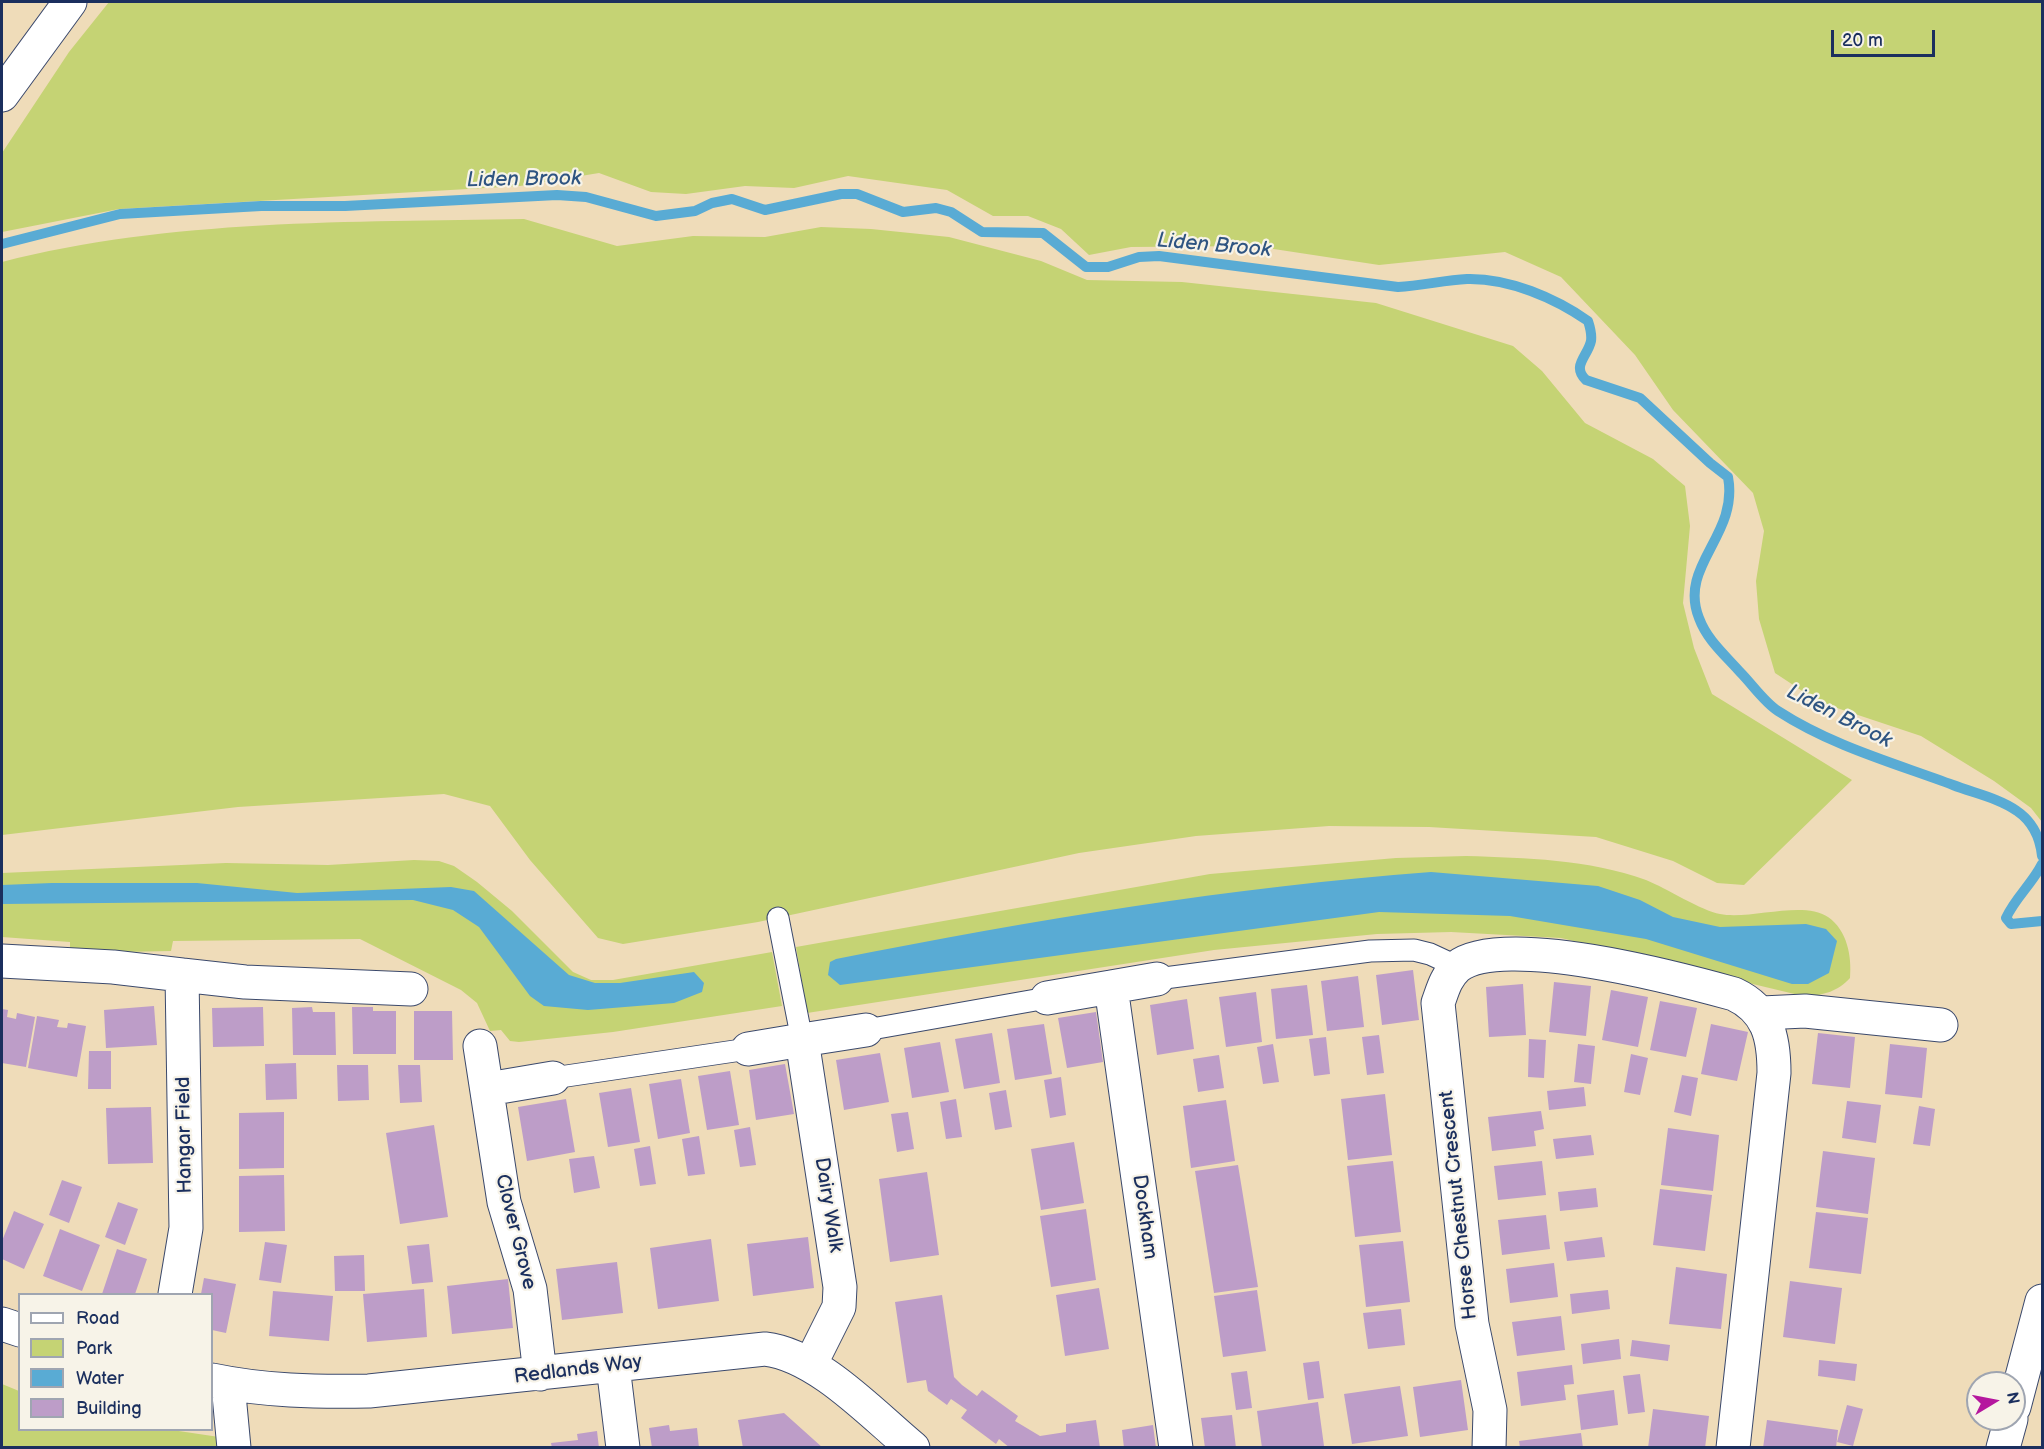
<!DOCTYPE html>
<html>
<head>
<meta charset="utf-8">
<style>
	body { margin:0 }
	#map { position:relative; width:2044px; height:1449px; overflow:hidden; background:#efdcb9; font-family:"Balsamiq Sans",sans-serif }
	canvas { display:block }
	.frame { position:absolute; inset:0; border:3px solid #1b2f5e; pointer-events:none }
	.legend { position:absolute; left:18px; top:1293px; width:195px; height:138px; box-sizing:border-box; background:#f7f3e8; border:2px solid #9fa5b1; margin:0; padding:8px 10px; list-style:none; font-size:18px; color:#1b2f5e }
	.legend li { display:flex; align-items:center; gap:12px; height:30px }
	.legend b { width:30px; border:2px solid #9fa5b1 }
	.north { position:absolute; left:1966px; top:1371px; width:60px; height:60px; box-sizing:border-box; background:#f7f3e8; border:2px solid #9fa5b1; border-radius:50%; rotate:80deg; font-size:16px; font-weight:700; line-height:24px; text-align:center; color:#1b2f5e }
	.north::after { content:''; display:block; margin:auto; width:21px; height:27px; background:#b5179e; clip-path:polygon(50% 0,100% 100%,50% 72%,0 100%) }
	.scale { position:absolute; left:1831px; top:30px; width:104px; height:27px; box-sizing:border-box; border:3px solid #1b2f5e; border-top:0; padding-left:8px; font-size:18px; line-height:21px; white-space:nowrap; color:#1b2f5e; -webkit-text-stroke:4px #f7f3e8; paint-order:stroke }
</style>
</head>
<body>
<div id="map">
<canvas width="2044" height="1449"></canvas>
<div class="frame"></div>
<ul class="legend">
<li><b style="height:8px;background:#fff"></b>Road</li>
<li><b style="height:16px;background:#c5d374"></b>Park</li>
<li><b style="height:16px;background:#59abd4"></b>Water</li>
<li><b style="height:16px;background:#bd9dc8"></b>Building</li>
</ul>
<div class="north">N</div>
<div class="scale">20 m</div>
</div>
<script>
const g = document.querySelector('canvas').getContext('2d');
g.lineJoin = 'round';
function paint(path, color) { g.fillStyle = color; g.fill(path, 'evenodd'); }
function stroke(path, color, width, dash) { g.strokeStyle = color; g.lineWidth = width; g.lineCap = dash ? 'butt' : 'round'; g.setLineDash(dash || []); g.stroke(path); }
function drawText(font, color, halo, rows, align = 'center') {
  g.font = font + ' "Balsamiq Sans",sans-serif'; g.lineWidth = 4.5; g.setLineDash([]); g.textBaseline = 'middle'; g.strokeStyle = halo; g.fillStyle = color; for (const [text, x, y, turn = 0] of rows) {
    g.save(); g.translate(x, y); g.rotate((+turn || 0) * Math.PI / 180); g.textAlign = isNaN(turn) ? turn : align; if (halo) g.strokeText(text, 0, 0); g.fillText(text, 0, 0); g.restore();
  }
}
const green = new Path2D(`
	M109,2H2042V822L2031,808L1994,781L1921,736L1819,702L1775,673L1759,619L1756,581L1764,531L1753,493L1673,410L1635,355L1561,277L1505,252L1379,265L1254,246L1131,247L1089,255L1061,229L1028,216H993L947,190L848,176L794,188L745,186L686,194L651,192L599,173L520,186L119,209L2,232V153L69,52Z
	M524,219L617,246L693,236L765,237L821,227L871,229L949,237L1041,261L1087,280L1182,282L1376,303L1513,346L1542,371L1585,423L1653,459L1685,486L1690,526L1683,603L1694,648L1712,694L1852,780L1744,885L1717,883L1673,861L1596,837L1429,827L1329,826L1196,836L1079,853L758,922L623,944L598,938L530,860L490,806L444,794L238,807L2,835V262C168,219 353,222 524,219Z
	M1466,856C1526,858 1588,859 1646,880C1666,888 1702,911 1720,914C1750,920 1803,900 1828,917C1847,930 1852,956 1850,978C1837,992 1825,994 1807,997L1561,938L1451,932L1377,934L1214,950L807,1013L796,947L1210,874L1396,858Z
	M414,860L439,861L454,866L477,882L512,911L573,972L591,980H613L772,952L782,1006L613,1032L519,1042L510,1041L501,1030L490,1031L477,1003L461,990L360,939L173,941L171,951L70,953V942L2,937V873L226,863L328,865Z
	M2,1384L19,1391L20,1430H172L219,1437L221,1447H2Z`);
const water = new Path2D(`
	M1431,872L1598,886L1640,900L1673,917L1720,927L1806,924L1826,929L1837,941L1829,973L1808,984H1792L1646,939L1510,916L1379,912L840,985L828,975L830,962L836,959C1033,920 1231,887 1431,872Z
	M52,883H197L297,893L451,887L474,891L569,975L595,983H620L694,972L704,983L702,992L674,1003L588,1010L544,1006L530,996L479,927L453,910L413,900L2,904V885Z`);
const stream = new Path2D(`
	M2,244L120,214L261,206H345L557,195L586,197L656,216L695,211L712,203L732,199L765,210L841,194H857L903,212L936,208L951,212L982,232L1043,233L1086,267H1108L1139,257L1159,256L1398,287C1422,286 1444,280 1467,279C1509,278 1555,298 1588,321C1590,327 1592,334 1591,341C1588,356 1571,366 1586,380L1640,398L1710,463L1728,477C1739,536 1678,565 1699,618C1707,640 1725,655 1740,672C1752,684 1764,702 1778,711C1832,746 1894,763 1953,785C1973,793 1999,798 2017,811C2033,822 2040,837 2042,856
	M2042,864C2032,884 2015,898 2006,918L2011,924L2042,921`);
const building = new Path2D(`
	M1413,970L1419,1020L1382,1025L1376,975Z
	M1358,976L1364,1027L1327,1031L1321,981Z
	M1554,982L1591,986L1586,1036L1549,1032Z
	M1523,984L1526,1035L1489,1037L1486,987Z
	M1307,985L1313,1035L1276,1039L1271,989Z
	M1611,990L1648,997L1638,1047L1602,1040Z
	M1256,992L1262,1042L1226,1047L1219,997Z
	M1187,999L1194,1049L1157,1055L1150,1005Z
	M1660,1001L1697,1008L1686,1057L1650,1050Z
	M154,1006L157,1045L106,1048L104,1010Z
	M263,1007L264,1046L213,1047L212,1008Z
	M312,1007L313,1012H335L336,1055H293L292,1008Z
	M352,1007H373V1011H396V1054H353Z
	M2,1009L8,1010L7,1017L16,1019L17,1013L35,1017L26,1067L2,1063Z
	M414,1011H452L453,1060H414Z
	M1096,1012L1103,1062L1067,1068L1058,1018Z
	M37,1016L59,1020L57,1027L67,1028L68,1023L86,1026L77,1077L28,1068Z
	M1044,1024L1052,1074L1015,1080L1007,1029Z
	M1711,1024L1748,1032L1737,1081L1701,1074Z
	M992,1033L1000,1083L964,1089L955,1039Z
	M1818,1033L1855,1037L1850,1088L1812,1084Z
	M1379,1035L1384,1073L1367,1075L1362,1037Z
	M1326,1037L1330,1074L1314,1076L1309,1039Z
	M1529,1039L1546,1040L1544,1078L1528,1077Z
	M940,1042L949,1092L912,1098L904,1048Z
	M1273,1044L1279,1082L1263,1084L1257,1047Z
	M1578,1044L1595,1046L1591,1084L1574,1082Z
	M1890,1044L1927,1048L1922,1098L1885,1094Z
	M89,1051H111V1089H88Z
	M880,1053L889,1102L844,1110L836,1060Z
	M1631,1054L1648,1058L1640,1095L1624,1092Z
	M1219,1055L1224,1088L1198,1092L1193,1059Z
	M296,1063L297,1099L266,1100L265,1064Z
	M785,1064L794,1114L756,1120L749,1070Z
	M337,1065H368L369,1100L338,1101Z
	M398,1065H420L422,1102L400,1103Z
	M730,1071L739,1125L707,1130L698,1076Z
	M1682,1075L1698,1078L1691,1116L1674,1112Z
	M1061,1077L1066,1115L1050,1118L1044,1080Z
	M681,1079L690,1133L658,1139L649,1084Z
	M1584,1087L1586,1106L1549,1110L1547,1091Z
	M631,1088L640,1142L608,1147L599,1093Z
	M1006,1090L1012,1127L995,1130L989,1093Z
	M1385,1094L1392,1155L1348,1160L1341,1099Z
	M566,1099L575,1152L527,1161L518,1107Z
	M956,1099L962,1137L946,1139L940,1102Z
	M1226,1100L1235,1161L1191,1168L1183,1106Z
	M1847,1101L1881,1105L1876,1143L1842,1138Z
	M1919,1106L1935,1109L1930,1146L1913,1144Z
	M151,1107L153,1163L108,1164L106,1108Z
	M1541,1111L1544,1129L1534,1131L1536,1146L1492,1151L1488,1117Z
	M284,1112V1168L239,1169V1113Z
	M908,1112L914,1149L897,1152L891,1114Z
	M434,1125L448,1217L400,1224L386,1133Z
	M750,1127L756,1165L740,1167L734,1130Z
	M1668,1128L1719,1135L1713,1191L1661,1185Z
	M1591,1135L1594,1155L1556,1159L1553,1139Z
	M699,1136L705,1174L688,1176L682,1139Z
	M1074,1142L1084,1203L1041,1210L1031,1149Z
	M650,1146L656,1184L640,1186L634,1149Z
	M1823,1151L1875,1158L1868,1214L1816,1207Z
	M594,1156L600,1188L574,1193L569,1159Z
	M1393,1161L1401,1232L1355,1237L1347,1166Z
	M1542,1161L1546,1195L1498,1200L1494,1166Z
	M1238,1165L1258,1287L1214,1293L1195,1171Z
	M927,1172L939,1255L890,1262L879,1179Z
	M284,1175L285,1231L239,1232V1176Z
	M62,1180L82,1187L69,1223L49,1215Z
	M1596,1188L1598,1207L1560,1211L1558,1192Z
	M1660,1189L1712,1195L1705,1251L1653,1245Z
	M118,1202L138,1209L125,1245L105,1237Z
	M1086,1209L1096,1280L1051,1287L1040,1216Z
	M14,1211L44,1224L24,1269L2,1259V1241Z
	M1816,1212L1868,1218L1861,1274L1809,1268Z
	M1546,1215L1550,1249L1502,1255L1498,1220Z
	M60,1229L100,1245L82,1291L43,1276Z
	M808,1237L814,1288L753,1296L747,1244Z
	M1602,1237L1605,1257L1567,1261L1564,1242Z
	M711,1239L719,1301L658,1309L650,1248Z
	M1403,1241L1410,1302L1366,1307L1359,1245Z
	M265,1242L287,1245L281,1283L259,1280Z
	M429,1244L433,1282L412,1284L407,1246Z
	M117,1249L147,1259L135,1294H102Z
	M364,1255L365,1291H335L334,1256Z
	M617,1262L623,1313L562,1320L556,1269Z
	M1554,1263L1558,1297L1510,1303L1506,1269Z
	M1676,1267L1727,1274L1721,1329L1669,1324Z
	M204,1278L236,1284L226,1333L212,1330V1294H201Z
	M508,1279L513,1328L452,1334L447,1286Z
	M1790,1281L1842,1288L1835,1344L1783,1337Z
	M1099,1288L1109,1349L1065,1356L1056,1295Z
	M424,1289L427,1337L367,1342L363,1294Z
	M1257,1290L1266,1351L1223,1357L1214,1296Z
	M1608,1290L1610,1309L1572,1314L1570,1294Z
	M273,1291L333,1296L329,1341L269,1336Z
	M942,1295L954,1377L962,1385L977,1396L982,1390L1018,1416L1015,1421L1040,1436L1066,1432V1424L1096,1420L1100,1448H1010L999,1439L996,1444L961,1418L967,1410L951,1399L947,1405L928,1391L926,1380L907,1383L895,1302Z
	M1401,1309L1405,1345L1368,1349L1363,1313Z
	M1561,1316L1565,1350L1517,1356L1512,1322Z
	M1619,1339L1621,1359L1583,1364L1581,1344Z
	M1632,1340L1670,1345L1668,1361L1630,1356Z
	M1819,1360L1857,1364L1855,1381L1818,1376Z
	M1319,1361L1324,1398L1308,1400L1303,1363Z
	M1572,1365L1574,1384L1564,1385L1566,1400L1521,1406L1517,1372Z
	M1247,1371L1252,1408L1236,1410L1231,1373Z
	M1640,1374L1645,1412L1628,1414L1623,1376Z
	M1461,1380L1468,1430L1420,1437L1413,1387Z
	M1400,1386L1408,1436L1352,1444L1344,1394Z
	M1614,1390L1618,1425L1581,1430L1577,1395Z
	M1318,1402L1324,1446L1262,1448L1257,1411Z
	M1847,1405L1863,1409L1853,1446L1837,1442Z
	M1653,1409L1709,1416L1705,1448H1648Z
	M784,1413L823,1448H743L738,1420Z
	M1232,1415L1236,1448H1205L1201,1418Z
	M1767,1420L1838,1430L1836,1448H1763Z
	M669,1425L670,1431L697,1428L699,1448H652L649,1428Z
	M1153,1425L1156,1448H1124L1122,1430Z
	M597,1431L599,1448H552L551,1443L578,1440L577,1434Z
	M1581,1433L1583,1448H1520L1519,1441Z`);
const service = new Path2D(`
	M778,918L802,1040
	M1157,979L1370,951L1414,950L1430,954L1458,967
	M866,1030L1047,998
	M553,1078L748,1049`);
const minor = new Path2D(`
	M2,961L113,967L182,975
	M1157,979L1111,987L1176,1448
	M1047,998L1111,987
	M1762,1013L1805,1011L1941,1025
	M480,1046L504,1202L530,1289L540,1374
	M748,1049L802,1040
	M488,1089L553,1078
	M175,1294L186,1228L182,975L245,982L411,989
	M2,1324L20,1330
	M810,1365L839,1307L840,1287L802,1040L866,1030
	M613,1366L623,1448
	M212,1380C264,1391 316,1392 369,1391L765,1349C818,1355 873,1415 913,1448
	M228,1384L234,1448
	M2014,1407L2042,1301
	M1489,1448L1490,1410L1472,1324L1438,1003C1443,989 1446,977 1457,967C1501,931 1680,979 1734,994C1768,1010 1774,1037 1774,1073L1733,1448
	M2003,1448L2011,1419`);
const tertiary = new Path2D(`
	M2,95L70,2`);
const streetNames = [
	["Hangar Field",185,1135,-91],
	["Dairy Walk",828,1205,81],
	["Horse Chestnut Crescent",1459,1205,-96],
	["Dockham",1144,1217,82],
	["Clover Grove",515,1232,76],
	["Redlands Way",578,1370,-7]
];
const waterNames = [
	["Liden Brook",524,180,-1],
	["Liden Brook",1214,246,5],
	["Liden Brook",1839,717,27]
];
paint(green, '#c5d374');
paint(water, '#59abd4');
stroke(stream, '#59abd4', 10);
paint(building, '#bd9dc8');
stroke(service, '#3b496c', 23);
stroke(minor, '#3b496c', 35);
stroke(tertiary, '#3b496c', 35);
stroke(service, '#fff', 21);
stroke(minor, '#fff', 33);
stroke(tertiary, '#fff', 33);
drawText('20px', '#1b2f5e', '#f7f3e8', streetNames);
drawText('italic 21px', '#2e5481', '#f7f3e8', waterNames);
</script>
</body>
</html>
